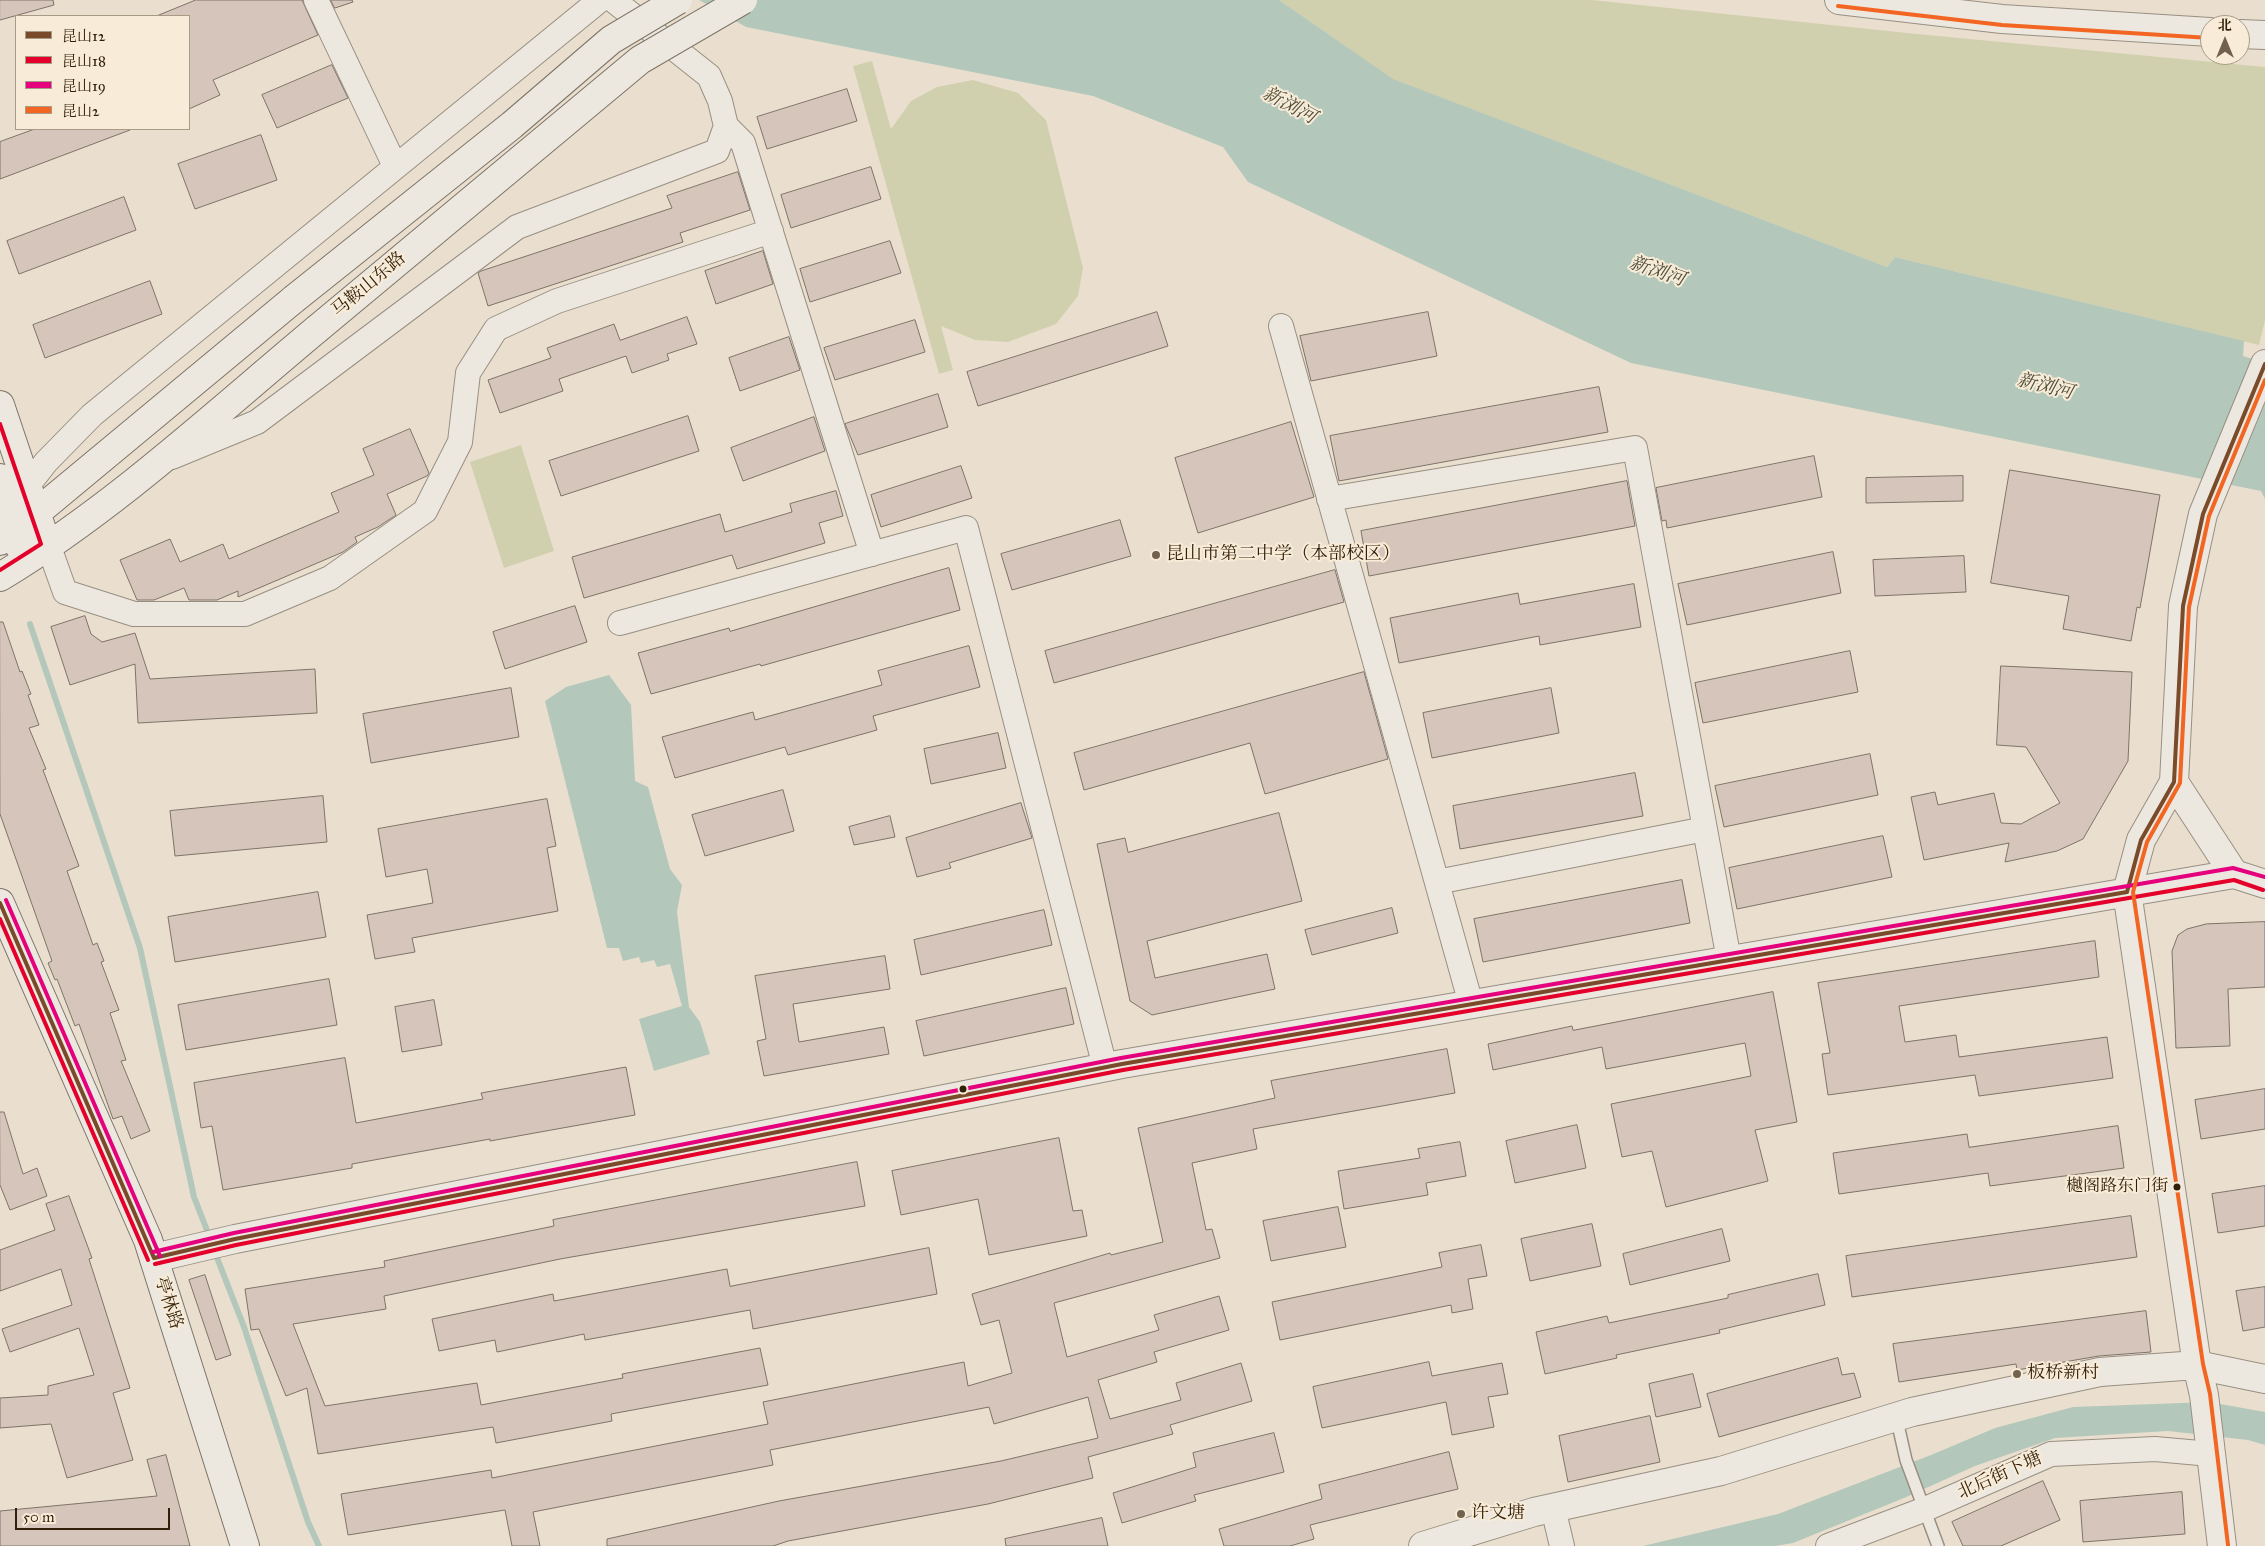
<!DOCTYPE html>
<html>
<head>
<meta charset="utf-8">
<style>
	body { margin:0 }
	#map { position:relative; width:2265px; height:1546px; overflow:hidden; background:#eadfce; font-family:"IM FELL Great Primer","Noto Serif SC",serif }
	canvas { display:block }
	.legend { position:absolute; left:15px; top:15px; width:175px; height:115px; box-sizing:border-box; background:#f8ecd8; border:1px solid #a89a84; margin:0; padding:6px 9px; list-style:none; font-size:15px; color:#311f07 }
	.legend li { display:flex; align-items:center; gap:10px; height:25px }
	.legend b { width:25px; border:1px solid #a89a84 }
	.north { position:absolute; left:2200px; top:15px; width:50px; height:50px; box-sizing:border-box; background:#f8ecd8; border:1px solid #a89a84; border-radius:50%; rotate:0deg; font-size:14px; font-weight:700; line-height:20px; text-align:center; color:#311f07 }
	.north::after { content:''; display:block; margin:auto; width:18px; height:22px; background:#72624d; clip-path:polygon(50% 0,100% 100%,50% 72%,0 100%) }
	.scale { position:absolute; left:15px; top:1508px; width:155px; height:22px; box-sizing:border-box; border:2px solid #311f07; border-top:0; padding-left:6px; font-size:15px; line-height:18px; white-space:nowrap; color:#311f07; -webkit-text-stroke:4px #f8ecd8; paint-order:stroke }
</style>
</head>
<body>
<div id="map">
<canvas width="2265" height="1546"></canvas>
<ul class="legend">
<li><b style="height:6px;background:#7a4b2a"></b>昆山12</li>
<li><b style="height:6px;background:#e4002b"></b>昆山18</li>
<li><b style="height:6px;background:#e5007d"></b>昆山19</li>
<li><b style="height:6px;background:#f26522"></b>昆山2</li>
</ul>
<div class="north">北</div>
<div class="scale">50 m</div>
</div>
<script>
const g = document.querySelector('canvas').getContext('2d');
g.lineJoin = 'round';
function paint(path, color) { g.fillStyle = color; g.fill(path, 'evenodd'); }
function stroke(path, color, width, dash) { g.strokeStyle = color; g.lineWidth = width; g.lineCap = dash ? 'butt' : 'round'; g.setLineDash(dash || []); g.stroke(path); }
function drawText(font, color, halo, rows, align = 'center') {
  g.font = font + ' "IM FELL Great Primer","Noto Serif SC",serif'; g.lineWidth = 4; g.setLineDash([]); g.textBaseline = 'middle'; g.strokeStyle = halo; g.fillStyle = color; for (const [text, x, y, turn = 0] of rows) {
    g.save(); g.translate(x, y); g.rotate((+turn || 0) * Math.PI / 180); g.textAlign = isNaN(turn) ? turn : align; if (halo) g.strokeText(text, 0, 0); g.fillText(text, 0, 0); g.restore();
  }
}
const green = new Path2D(`
	M1279,0H1592L1917,34L2265,67V320L2259,345L1895,257L1887,267L1392,79Z
	M872,61L891,129L911,101L937,87L973,80L1018,93L1046,120L1083,268L1078,296L1056,324L1008,342L975,340L941,326L953,370L939,374L853,66Z
	M521,445L554,551L504,568L470,462Z`);
const water = new Path2D(`
	M699,0H1279L1393,79L1887,267L1895,257L2244,341L2243,356L2265,363V499L2261,491L1631,363L1248,182L1223,147L1093,96L746,27Z
	M609,675L631,705L635,781L648,787L670,869L682,885L677,912L689,1007L700,1022L710,1054L654,1071L639,1019L682,1006L670,964L657,967L654,960L641,963L639,957L623,961L619,948H607L545,701L566,687Z
	M2209,1402L2265,1412V1445L2248,1440L2168,1431L2055,1438L1975,1466L1904,1498L1793,1543L1775,1546H1643L1778,1514L1931,1455L1995,1428L2073,1407Z`);
const stream = new Path2D(`
	M30,624L140,948L194,1197L210,1238
	M214,1250L244,1327L308,1522L319,1546`);
const building = new Path2D(`
	M0,0H53L54,5L0,20Z
	M196,0H302L318,35L213,80L220,95L189,109V16H157Z
	M331,0H352L353,2L335,8Z
	M332,65L348,98L277,128L262,95Z
	M847,89L857,121L767,149L757,117Z
	M35,129H129L130,130L0,179V142Z
	M261,135L277,180L195,209L178,164Z
	M871,167L881,199L791,228L781,195Z
	M738,172L750,210L680,233L683,242L488,306L478,273L481,271L672,208L667,196Z
	M124,197L136,230L19,274L7,241Z
	M890,241L901,273L810,302L800,269Z
	M763,251L773,284L716,304L705,271Z
	M150,281L162,314L45,358L33,325Z
	M1157,312L1168,346L978,406L967,372Z
	M1428,312L1437,356L1311,381L1300,336Z
	M687,317L697,344L667,354L669,360L632,373L626,356L559,379L563,391L500,413L488,380L551,358L547,348L614,324L620,340Z
	M915,320L925,352L835,380L824,348Z
	M789,337L800,370L740,391L729,358Z
	M1599,387L1608,432L1339,481L1330,436Z
	M938,394L948,427L858,455L845,424Z
	M688,416L699,451L561,496L549,461Z
	M814,417L825,451L743,481L731,448Z
	M1291,422L1314,497L1198,533L1175,458Z
	M410,429L429,473L427,476L387,494L396,515L378,527L355,537L357,542L343,552L238,597V591L217,600H189L184,588L154,600H137L120,560L170,539L180,562L223,544L229,559L339,512L331,493L374,475L363,449Z
	M1814,456L1822,497L1667,528L1666,520L1662,521L1656,488Z
	M961,466L972,498L881,527L871,495Z
	M2010,470L2160,495L2140,608L2137,607L2131,641L2063,629L2069,596L1991,583Z
	M1963,476V501L1866,503V478Z
	M1627,481L1635,526L1369,576L1361,531Z
	M836,491L843,516L819,523L825,543L737,569L732,555L584,598L572,557L720,514L725,532L792,512L790,504Z
	M1120,520L1131,556L1012,590L1001,554Z
	M1833,552L1841,593L1687,625L1678,584Z
	M1964,556L1966,592L1875,596L1873,560Z
	M949,568L960,610L761,666L760,664L651,694L638,653L729,628L730,631Z
	M1335,570L1344,602L1054,683L1045,651Z
	M1634,584L1641,627L1540,645L1539,636L1399,663L1390,618L1518,593L1520,604Z
	M575,606L587,642L505,669L493,632Z
	M85,616L91,634L102,642L135,633L150,679L315,669L317,713L138,723L135,664L70,685L51,627Z
	M0,622H3L20,672L22,671L31,694L28,695L39,725L29,728L46,769L43,770L79,866L67,871L93,945L97,943L104,961L101,962L119,1010L110,1013L126,1060L121,1061L150,1131L131,1139L122,1116L113,1119L79,1024L75,1026L57,979L55,980L48,963L52,961L0,814Z
	M969,646L980,687L873,716L877,730L788,755L785,747L675,778L662,737L753,712L755,720L882,685L878,671Z
	M1850,651L1858,692L1703,723L1695,683Z
	M2001,666L2132,672L2128,761L2083,839L2057,851L2005,862L2009,843L1924,860L1911,797L1935,792L1938,805L1994,793L2001,823L2021,824L2060,803L2026,747L1997,745Z
	M1364,672L1388,759L1265,794L1250,743L1084,790L1074,753Z
	M511,688L519,737L371,763L363,714Z
	M1551,688L1559,733L1432,758L1423,713Z
	M998,733L1006,768L931,784L924,749Z
	M1870,754L1878,795L1724,827L1715,786Z
	M1635,773L1643,816L1460,849L1453,806Z
	M783,790L794,831L705,856L692,815Z
	M323,796L327,842L175,856L170,811Z
	M547,799L556,846L547,848L558,911L412,938L415,952L375,959L367,915L433,903L427,869L386,877L378,829Z
	M1021,803L1032,838L949,863L951,868L917,877L906,838Z
	M1279,813L1302,901L1147,941L1155,978L1267,954L1275,989L1152,1015L1130,1001L1097,844L1125,838L1128,852Z
	M890,816L895,837L854,845L849,827Z
	M1883,836L1892,877L1737,909L1729,868Z
	M1682,880L1690,923L1483,962L1474,919Z
	M318,892L326,937L175,962L168,917Z
	M1392,908L1398,933L1312,955L1305,930Z
	M1044,910L1052,945L921,975L914,940Z
	M2265,922V987L2228,989L2230,1046L2176,1048L2172,951L2178,935L2187,929L2206,924Z
	M2095,941L2099,977L1899,1006L1905,1042L1956,1035L1959,1057L2107,1037L2113,1078L1979,1096L1975,1075L1828,1095L1822,1054L1830,1053L1818,983Z
	M885,956L890,989L793,1004L799,1042L884,1027L889,1054L764,1076L757,1041L766,1039L755,976Z
	M329,979L337,1025L186,1050L178,1005Z
	M1066,988L1074,1024L924,1056L916,1021Z
	M1773,992L1797,1122L1755,1130L1768,1181L1666,1207L1652,1151L1622,1157L1611,1104L1751,1076L1745,1043L1606,1069L1602,1047L1493,1070L1488,1044L1572,1026L1573,1030Z
	M434,1000L442,1045L402,1052L395,1007Z
	M1447,1049L1455,1093L1253,1129L1257,1149L1192,1163L1206,1230L1212,1229L1220,1258L1054,1303L1067,1357L1159,1330L1154,1315L1219,1296L1229,1330L1154,1352L1157,1362L1098,1380L1110,1419L1181,1400L1176,1383L1241,1363L1252,1401L1170,1425L1173,1434L1088,1457L1093,1478L988,1504L788,1541L773,1546H607V1539L779,1501L1001,1461L1098,1438L1088,1397L994,1424L989,1407L770,1450L773,1465L533,1512L540,1546H512L505,1510L348,1535L341,1494L491,1470L492,1478L768,1424L763,1402L964,1362L968,1386L1012,1373L999,1320L981,1325L972,1294L1110,1253L1111,1255L1163,1242L1138,1128L1275,1098L1271,1081Z
	M345,1058L356,1123L483,1099L481,1093L626,1067L635,1115L490,1141V1139L352,1164V1168L223,1190L212,1126L201,1128L194,1083Z
	M2265,1089V1129L2201,1139L2195,1100Z
	M0,1112H4L23,1174L37,1168L47,1196L10,1210L0,1185Z
	M1577,1125L1586,1168L1515,1183L1506,1141Z
	M2118,1126L2124,1168L1990,1186L1988,1173L1839,1194L1833,1153L1967,1134L1969,1147Z
	M1059,1138L1073,1211L1082,1210L1087,1236L989,1255L978,1199L901,1215L892,1171Z
	M1460,1142L1466,1176L1426,1183L1428,1195L1344,1209L1338,1171L1420,1158L1418,1149Z
	M857,1162L865,1206L560,1259L384,1296L386,1309L293,1324L325,1406L477,1383L481,1405L623,1378L622,1374L760,1348L768,1385L611,1414L612,1421L496,1443L493,1427L318,1454L307,1388L286,1396L259,1329L251,1330L245,1289L385,1267L384,1261L554,1226L553,1220Z
	M2265,1186V1226L2218,1233L2212,1194Z
	M69,1196L92,1258L89,1259L130,1388L113,1393L133,1460L67,1478L51,1424L0,1428V1398L48,1395V1386L94,1375L79,1328L10,1352L2,1329L72,1305L61,1269L0,1291V1250L55,1230L46,1204Z
	M1338,1207L1346,1247L1271,1261L1263,1221Z
	M2131,1216L2137,1257L1852,1297L1846,1256Z
	M1592,1224L1601,1266L1530,1281L1521,1239Z
	M1722,1229L1730,1261L1630,1285L1623,1254Z
	M1481,1245L1487,1276L1468,1279L1473,1309L1452,1313L1451,1305L1280,1340L1272,1302L1442,1267L1439,1253Z
	M929,1248L937,1294L753,1329L750,1310L585,1340L584,1334L497,1352L495,1340L439,1351L432,1319L553,1294L554,1301L727,1269L730,1286Z
	M1818,1274L1825,1305L1719,1330L1720,1333L1616,1355L1617,1358L1545,1374L1536,1332L1607,1316L1609,1323L1728,1298V1295Z
	M205,1275L231,1355L216,1360L189,1280Z
	M2265,1287V1327L2243,1331L2236,1291Z
	M2146,1311L2151,1352L2099,1356L2017,1370L2016,1364L1899,1382L1893,1344Z
	M1838,1358L1842,1375L1854,1373L1861,1397L1719,1437L1707,1394Z
	M1429,1362L1432,1376L1502,1363L1508,1394L1488,1397L1494,1427L1452,1435L1446,1402L1322,1428L1313,1387Z
	M1693,1374L1701,1407L1656,1417L1649,1384Z
	M1650,1416L1660,1462L1568,1482L1559,1436Z
	M1274,1433L1284,1472L1194,1495L1196,1501L1122,1523L1113,1493L1196,1467L1193,1453Z
	M1449,1452L1458,1489L1310,1525L1314,1539L1290,1546H1224L1219,1529L1322,1499L1319,1485Z
	M166,1455L190,1546H0V1511L157,1496L147,1460Z
	M2043,1481L2060,1520L2001,1546H1963L1952,1522Z
	M2182,1492L2185,1534L2083,1542L2080,1501Z
	M1102,1518L1108,1546H1006L1005,1539Z`);
const service = new Path2D(`
	M1896,1416L1906,1460L1938,1546`);
const minor = new Path2D(`
	M316,0L395,166
	M726,126L743,143L872,554
	M1281,326L1471,1004
	M172,457L257,422L517,227L717,151L726,126L720,101L709,76L613,0
	M28,485L46,462L92,415L600,0
	M1329,499L1635,448L1729,960
	M49,547L65,592L134,614H245L330,578L425,511L460,442L468,373L496,329L557,301L771,231
	M620,623L966,528L1105,1067
	M1437,882L1705,829
	M1553,1508L1562,1546
	M1828,1546L1923,1510L2051,1454L2155,1449L2211,1454`);
const tertiary = new Path2D(`
	M1839,0L2002,19L2210,32
	M2240,34L2265,35
	M2174,782L2234,874
	M154,1258L235,1239L1122,1064L2234,874L2265,884
	M1423,1546L1534,1512L1721,1471L1912,1412L2100,1372L2197,1365L2265,1379
	M2222,1546L2204,1395L2197,1365L2127,892L2141,840L2174,782L2183,606L2203,514L2265,364`);
const secondary = new Path2D(`
	M0,405L42,530
	M0,478L19,546
	M0,541L35,514L294,299
	M0,577C114,508 214,415 317,329
	M0,903L148,1240L245,1546`);
const secondaryBridge = new Path2D(`
	M294,299L512,125L611,40L678,0
	M317,329L640,60L743,0`);
const bus1 = new Path2D(`
	M2127,892L2141,840L2174,782L2183,606L2203,514L2265,364
	M0,903L154,1258
	M154,1258L235,1239L1122,1064L2127,892`);
const bus2 = new Path2D(`
	M0,424L41,544L0,570
	M0,919L148,1260
	M155,1264L236,1245L1123,1070L2234,880L2263,890`);
const bus3 = new Path2D(`
	M6,900L160,1256
	M153,1252L234,1233L1121,1058L2233,868L2265,877`);
const bus4 = new Path2D(`
	M1838,6L2002,25L2210,38
	M2228,1545L2210,1394L2203,1364L2133,892L2147,842L2180,783L2189,607L2209,516L2265,380`);
const markers = [
	[1156,555,5,"#72624d"],
	[963,1089,4.5,"#311f07"],
	[2177,1187,4.5,"#311f07"],
	[2017,1374,5,"#72624d"],
	[1461,1514,5,"#72624d"]
];
const busNames = [
	["樾阁路东门街",2168,1187]
];
const streetNames = [
	["马鞍山东路",369,285,-40],
	["亭林路",168,1303,72],
	["北后街下塘",2000,1476,-24]
];
const poiNames = [
	["昆山市第二中学（本部校区）",1166,555],
	["板桥新村",2027,1374],
	["许文塘",1471,1514]
];
const waterNames = [
	["新浏河",1289,106,28],
	["新浏河",1657,272,19],
	["新浏河",2045,387,14]
];
paint(green, '#d1d0ae');
paint(water, '#b3c8ba');
stroke(stream, '#b3c8ba', 6);
paint(building, '#d6c5ba');
stroke(building, '#7d7468', 1);
stroke(service, '#988f82', 14);
stroke(minor, '#988f82', 26);
stroke(tertiary, '#988f82', 30);
stroke(secondary, '#7d7468', 30);
stroke(service, '#ede8df', 11);
stroke(minor, '#ede8df', 24);
stroke(tertiary, '#ede8df', 28);
stroke(secondary, '#ede8df', 28);
stroke(secondaryBridge, '#7d7468', 30, []);
stroke(secondaryBridge, '#ede8df', 28);
stroke(bus1, '#7a4b2a', 4);
stroke(bus2, '#e4002b', 4);
stroke(bus3, '#e5007d', 4);
stroke(bus4, '#f26522', 4);
for (const [x, y, r, color] of markers) { const dot = new Path2D(); dot.arc(x, y, r, 0, 2 * Math.PI); g.fillStyle = color; g.fill(dot); stroke(dot, '#f8ecd8', 2); }
drawText('17px', '#311f07', '#f8ecd8', busNames, 'right');
drawText('18px', '#311f07', '#f8ecd8', streetNames);
drawText('18px', '#311f07', '#f8ecd8', poiNames, 'left');
drawText('italic 19px', '#514f3a', '#f8ecd8', waterNames);
</script>
</body>
</html>
